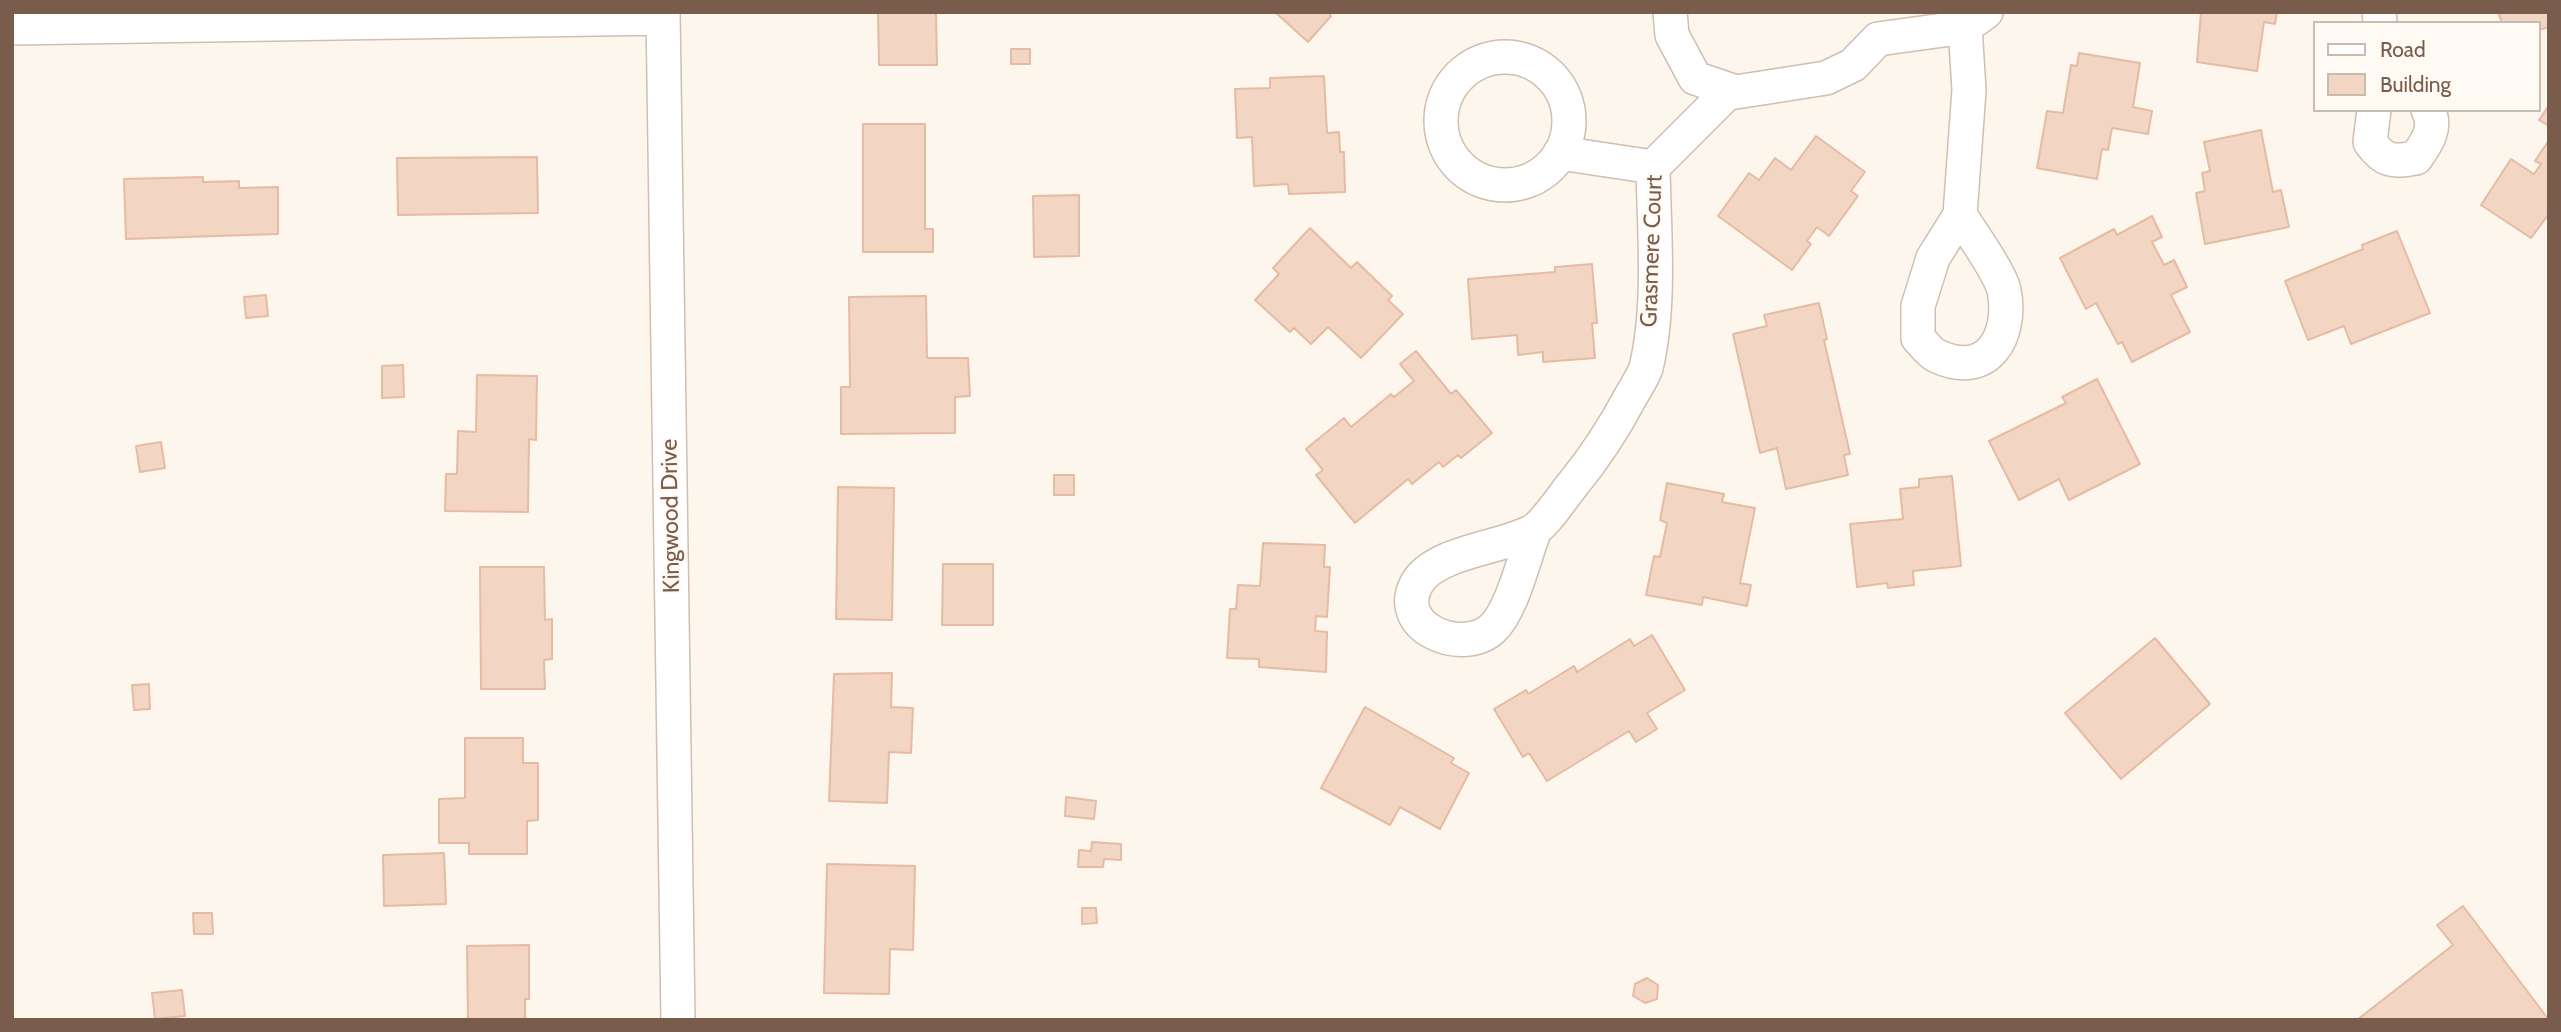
<!DOCTYPE html>
<html>
<head>
<meta charset="utf-8">
<style>
	body { margin:0 }
	#map { position:relative; width:2561px; height:1032px; overflow:hidden; background:#fdf6ec; font-family:Cabin,sans-serif }
	canvas { display:block }
	.frame { position:absolute; inset:0; border:14px solid #7a5c4d; pointer-events:none }
	.legend { position:absolute; left:2313px; top:21px; width:228px; height:91px; box-sizing:border-box; background:#fffaf3; border:2px solid #cabbb1; margin:0; padding:9px 12px; list-style:none; font-size:21px; color:#7a5c4d }
	.legend li { display:flex; align-items:center; gap:14px; height:35px }
	.legend b { width:35px; border:2px solid #cabbb1 }
</style>
</head>
<body>
<div id="map">
<canvas width="2561" height="1032"></canvas>
<div class="frame"></div>
<ul class="legend">
<li><b style="height:9px;background:#fff"></b>Road</li>
<li><b style="height:19px;background:#f3d5c3"></b>Building</li>
</ul>
</div>
<script>
const g = document.querySelector('canvas').getContext('2d');
g.lineJoin = 'round';
function paint(path, color) { g.fillStyle = color; g.fill(path, 'evenodd'); }
function stroke(path, color, width, dash) { g.strokeStyle = color; g.lineWidth = width; g.lineCap = dash ? 'butt' : 'round'; g.setLineDash(dash || []); g.stroke(path); }
function drawText(font, color, halo, rows, align = 'center') {
  g.font = font + ' Cabin,sans-serif'; g.lineWidth = 5; g.setLineDash([]); g.textBaseline = 'middle'; g.strokeStyle = halo; g.fillStyle = color; for (const [text, x, y, turn = 0] of rows) {
    g.save(); g.translate(x, y); g.rotate((+turn || 0) * Math.PI / 180); g.textAlign = isNaN(turn) ? turn : align; if (halo) g.strokeText(text, 0, 0); g.fillText(text, 0, 0); g.restore();
  }
}
const building = new Path2D(`
	M878,12H936L937,65H879Z
	M1275,12H1328L1331,16L1308,42Z
	M2201,12H2277L2275,24L2264,22L2257,71L2197,62Z
	M2498,12H2549V27L2538,30V23H2502Z
	M1011,49H1030V64H1011Z
	M2079,53L2140,63L2133,107L2152,111L2148,134L2112,128L2108,150L2102,149L2097,179L2037,168L2047,111L2063,113L2071,65L2077,66Z
	M1324,76L1327,133L1339,132L1340,152H1344L1345,192L1289,194L1288,184L1254,186L1252,137L1237,138L1235,89L1270,88V78Z
	M2549,105V126L2539,120Z
	M863,124H925V229H933V252H863Z
	M2261,130L2273,192L2281,190L2289,227L2205,244L2196,193L2205,191L2202,173L2210,171L2204,142Z
	M1816,136L1865,172L1851,191L1858,196L1829,236L1817,227L1807,241L1811,244L1792,270L1718,216L1749,173L1759,180L1775,158L1791,170Z
	M2549,140V214L2531,238L2481,205L2511,159L2534,174L2541,164L2535,161Z
	M537,157L538,213L398,215L397,158Z
	M203,177V182L239,181V188L278,187V234L126,239L124,179Z
	M1079,195V256L1034,257L1033,196Z
	M2152,216L2162,237L2152,242L2164,265L2174,260L2187,287L2171,295L2190,332L2132,362L2122,342L2118,344L2096,303L2086,309L2060,258L2114,229L2117,235Z
	M1310,228L1351,268L1357,262L1392,296L1388,300L1403,314L1361,358L1328,327L1311,344L1294,328L1290,332L1255,300L1279,274L1273,268Z
	M2397,231L2430,313L2351,344L2344,326L2308,340L2285,281L2363,249L2362,245Z
	M1592,264L1597,323H1592L1595,358L1543,362V352L1518,355L1517,335L1472,339L1468,279L1555,272V267Z
	M266,295L268,316L246,318L244,297Z
	M926,296L927,358H968L970,396L955,397V433L841,434V387H850L849,297Z
	M1819,303L1827,339L1824,340L1850,454L1844,455L1848,475L1786,489L1777,448L1760,453L1733,334L1767,326L1764,315Z
	M1416,351L1451,394L1456,390L1492,433L1461,458L1458,455L1443,467L1439,462L1412,484L1408,479L1355,523L1316,475L1323,470L1306,449L1344,418L1351,427L1391,394L1394,397L1414,381L1400,364Z
	M403,365L404,397L382,398V366Z
	M477,375L537,376L536,440L529,439L528,512L445,511L446,474H457L458,431L476,432Z
	M2097,379L2140,464L2069,500L2059,479L2019,500L1989,441L2066,403L2062,397Z
	M161,442L165,468L140,472L136,446Z
	M1054,475H1074V495H1054Z
	M1952,476L1961,566L1913,571L1914,585L1888,588L1887,583L1857,587L1850,524L1903,519L1900,489L1919,487V479Z
	M1667,483L1724,494L1722,502L1755,508L1740,583L1751,585L1747,606L1703,597L1702,605L1646,595L1654,556L1660,557L1667,523L1660,520Z
	M838,487L894,488L892,620L836,619Z
	M1263,543L1325,545L1324,567H1330L1327,617L1316,616L1315,631L1327,632L1326,672L1259,667V659L1227,658L1230,609H1236L1238,585L1260,586Z
	M943,564H993V625H942Z
	M480,567H544L545,620L552,619V659L544,660L545,689H481Z
	M1652,635L1685,690L1647,713L1657,729L1636,742L1629,731L1547,781L1529,753L1523,757L1494,709L1526,690L1528,694L1574,666L1577,672L1630,639L1634,646Z
	M2155,638L2210,704L2121,779L2065,713Z
	M892,673L891,707L913,708L911,753L889,752L887,803L829,801L834,674Z
	M149,684L150,709L134,710L132,685Z
	M1365,707L1454,758L1451,763L1469,773L1440,829L1400,807L1390,825L1321,788Z
	M465,738H523V763H538V820L527,821V854H469V843H439V799L465,798Z
	M1066,797L1096,801L1094,819L1065,816Z
	M1092,842L1121,844V860L1104,859L1103,867H1078L1079,850L1091,851Z
	M444,853L446,904L384,906L383,855Z
	M827,864L915,866L913,950L890,949L889,994L824,993Z
	M2463,906L2549,1020H2357L2453,945L2437,925Z
	M1082,908H1096L1097,923L1082,924Z
	M193,913H212L213,934H194Z
	M529,945V999H525V1020H468L467,946Z
	M1647,978L1658,985L1657,999L1645,1003L1633,996L1635,984Z
	M182,990L185,1016L155,1019L152,993Z`);
const minor = new Path2D(`
	M663,12L678,1020
	M1670,12L1672,35L1695,78L1736,92L1826,78L1853,65L1878,39L1965,27L1986,12
	M2379,12L2380,23
	M12,28L663,18
	M1441 121a64 64 0 1 1 128 0a64 64 0 1 1-128 0Z
	M2374,110L2370,142C2384,162 2393,162 2416,158C2426,144 2438,127 2428,110
	M1560,153L1653,167
	M1960,215C1971,232 2000,273 2004,290C2013,336 1988,380 1937,356C1930,353 1923,343 1918,338V306L1933,258L1960,215L1969,90L1965,27
	M1534,532C1524,558 1512,611 1492,629C1461,656 1392,627 1417,583C1435,552 1501,548 1531,532C1544,526 1563,496 1573,484C1596,456 1614,428 1631,396C1636,387 1643,377 1646,368C1661,306 1654,230 1653,167L1729,91`);
const streetNames = [
	["Grasmere Court",1652,251,-88],
	["Kingwood Drive",671,516,-91]
];
paint(building, '#f3d5c3');
stroke(building, '#e6bba3', 2);
stroke(minor, '#d1beb0', 36);
stroke(minor, '#fff', 33);
drawText('23px', '#7a5c4d', '#fffaf3', streetNames);
</script>
</body>
</html>
